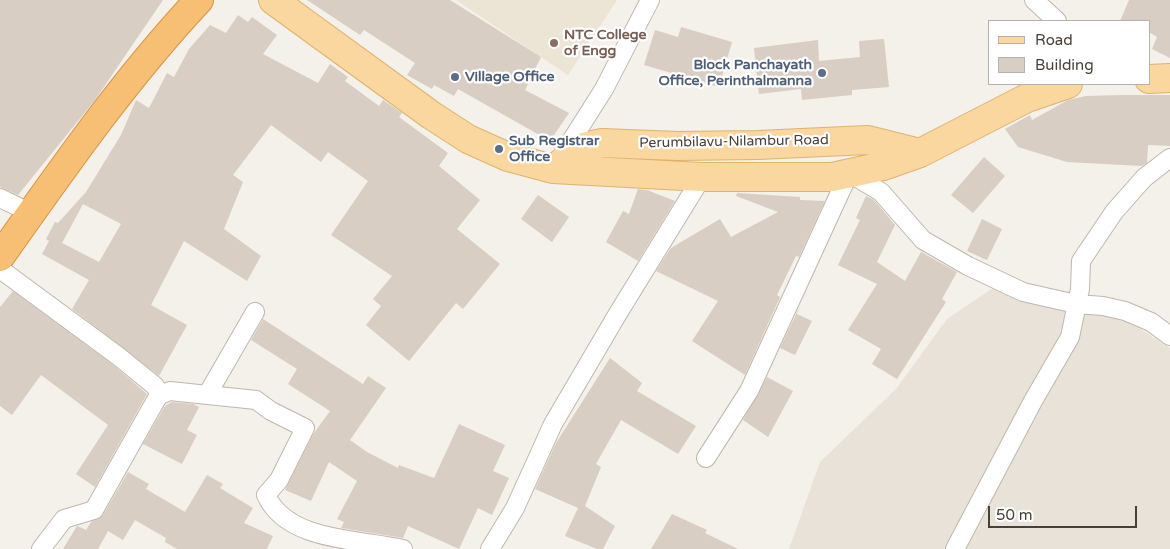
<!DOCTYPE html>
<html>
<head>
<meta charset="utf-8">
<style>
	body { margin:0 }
	#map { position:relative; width:1170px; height:549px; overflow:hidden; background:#f4f0ea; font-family:"Varela Round",sans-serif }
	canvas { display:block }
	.legend { position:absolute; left:988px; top:20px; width:162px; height:65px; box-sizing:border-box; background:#fff; border:1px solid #b6b3af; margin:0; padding:6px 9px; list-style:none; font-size:15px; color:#484038 }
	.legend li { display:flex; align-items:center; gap:10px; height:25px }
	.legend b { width:25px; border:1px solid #b6b3af }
	.scale { position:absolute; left:988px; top:506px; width:149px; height:22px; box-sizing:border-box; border:2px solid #484038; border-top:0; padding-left:6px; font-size:15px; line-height:18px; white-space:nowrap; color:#484038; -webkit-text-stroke:4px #fff; paint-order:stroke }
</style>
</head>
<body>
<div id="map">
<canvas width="1170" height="549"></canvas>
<ul class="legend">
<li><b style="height:6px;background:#f9d79e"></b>Road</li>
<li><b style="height:14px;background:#d8cec3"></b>Building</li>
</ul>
<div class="scale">50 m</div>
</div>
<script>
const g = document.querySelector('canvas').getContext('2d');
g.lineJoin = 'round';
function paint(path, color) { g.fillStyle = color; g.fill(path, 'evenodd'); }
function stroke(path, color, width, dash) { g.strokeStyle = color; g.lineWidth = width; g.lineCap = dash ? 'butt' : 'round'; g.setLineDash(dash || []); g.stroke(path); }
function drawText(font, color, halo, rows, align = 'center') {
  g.font = font + ' "Varela Round",sans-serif'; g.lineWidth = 4.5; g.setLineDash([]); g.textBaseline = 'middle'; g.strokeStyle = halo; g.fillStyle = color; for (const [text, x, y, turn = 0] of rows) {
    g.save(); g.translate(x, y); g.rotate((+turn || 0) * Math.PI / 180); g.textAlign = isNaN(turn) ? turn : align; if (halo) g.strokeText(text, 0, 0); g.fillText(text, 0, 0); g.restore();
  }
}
const residential = new Path2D(`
	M1002,282L1131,323L1170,348V549H789L820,462L896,389L947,319Z`);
const education = new Path2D(`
	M456,0H617L568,75Z`);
const building = new Path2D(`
	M0,0H163L95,100L18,195L0,187Z
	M307,0H450L541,57L525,90L569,113L550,141L458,89L454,96L434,85L432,89L407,75L415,63L364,30L360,35Z
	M1129,0H1170V58L1152,49L1157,37L1149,32V21H1120Z
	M238,15L248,22L252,17L277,35L263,54L318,83L330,64L348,77L345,81L379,106L383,100L402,113L399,117L448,153L439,166L480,200L457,229L500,264L463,309L456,303L409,361L366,325L381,306L373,299L392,276L331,235L368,181L328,152L321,162L271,125L233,175L243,182L224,229L261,256L247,281L184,241L151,305L187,325L159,376L72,309L89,280L42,254L49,241L46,239L55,222L58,223L86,192L121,135L136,100L149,108L167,73L174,77L189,49L210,25L226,33ZM83,204L121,224L99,262L62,243Z
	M681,27L732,42L719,87L644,65L655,30L678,37Z
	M884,39L889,87L852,90V95L802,100L801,89L759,94L754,48L818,40L819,61L860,57L859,41Z
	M1122,95H1170V146L1148,145L1147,163L1142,166L1067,162L1018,147L1005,129L1030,115L1032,120L1068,100L1086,96Z
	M984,157L1005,176L973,213L951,195Z
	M638,189L647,190L675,201L638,261L606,242L623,211L629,214Z
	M737,193L800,197V200L825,201L799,257L796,256L777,295L780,297L745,375L692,341L718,301L656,271L671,248L720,219L731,237L778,212L736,196Z
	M538,195L569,217L552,242L521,219Z
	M866,196L874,200L895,225L877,262L905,281L921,252L957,272L942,299L946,302L897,379L872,364L881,349L848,330L877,284L838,265L860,220L856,218Z
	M982,219L1002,229L987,260L967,251Z
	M13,291L112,364L147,394L95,487L76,474L108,425L41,375L12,415L0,406V307Z
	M800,306L797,314L812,321L795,355L780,348Z
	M263,319L363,384L368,376L386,388L350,440L367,452L398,468L399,465L434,478L459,424L505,445L493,471L509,478L492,515L478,508L459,549L408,526L403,538L341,528L344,522L337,519L357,481L329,462L311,501L285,490L314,433L330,411L288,384L297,369L251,340Z
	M610,358L642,383L637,391L696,426L678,454L621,420L596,464L601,467L585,506L615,526L603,549H597L565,536L578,508L535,489L556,443Z
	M767,377L793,391L768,437L743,420Z
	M172,402L193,404L199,407L187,430L197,435L182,464L143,444L165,406Z
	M128,472L149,484L146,489L185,512L207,475L223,484L220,488L253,508L244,523L273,536L267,549H177L165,542L166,538L135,520L123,540L108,531L98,549H63L77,526L86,530L91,522L103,515Z
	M672,514L707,530L705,533L738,549H651Z`);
const street = new Path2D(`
	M1034,0L1057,21
	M559,160L604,89L650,0
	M0,198L31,213
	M0,269L118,356L155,386L160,395
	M207,395L255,312
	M706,458L749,391L849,173L881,192L923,240L968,266L1023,292L1076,304L1103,306L1125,311L1151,322L1170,336
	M41,549L64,519L94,510L156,400L160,395L170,391L256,400L271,411L305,428L279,480L266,495C287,542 360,539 403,549
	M490,549L515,508L553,424L617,315L702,177
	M955,549L1033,401L1070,337L1080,289L1081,261L1114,212L1144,178L1170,158`);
const primary = new Path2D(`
	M273,0L431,115L468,139L508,157L553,169L702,177H832L883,166L920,153L1027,98L1068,84
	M1149,79L1170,78
	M553,169L584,147L602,143L678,146L758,145L868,140L920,153`);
const highway = new Path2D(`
	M0,257C63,168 125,79 199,0`);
const markers = [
	[554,43,5,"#8d6e63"],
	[822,73,5,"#5c6f8a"],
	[455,77,5,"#5c6f8a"],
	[499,149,5,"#5c6f8a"]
];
const educationNames = [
	["NTC College",564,35],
	["of Engg",564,51]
];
const serviceNames = [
	["Block Panchayath",812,65,"right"],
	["Office, Perinthalmanna",812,81,"right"],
	["Village Office",465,77],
	["Sub Registrar",509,141],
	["Office",509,157]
];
const streetNames = [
	["Perumbilavu-Nilambur Road",734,142,-1]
];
paint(residential, '#e8e2d8');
paint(education, '#ece4d5');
paint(building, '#d8cec3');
stroke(street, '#bfb7ad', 20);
stroke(primary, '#deb36e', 30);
stroke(highway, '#d59343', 30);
stroke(street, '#fff', 18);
stroke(primary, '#f9d79e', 28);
stroke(highway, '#f6bf73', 28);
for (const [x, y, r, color] of markers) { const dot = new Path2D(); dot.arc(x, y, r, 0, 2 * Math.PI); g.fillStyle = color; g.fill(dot); stroke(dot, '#fff', 2); }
drawText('bold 14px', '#785e54', '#fff', educationNames, 'left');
drawText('bold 14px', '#4e5e75', '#fff', serviceNames, 'left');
drawText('14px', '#484038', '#fff', streetNames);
</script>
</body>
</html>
